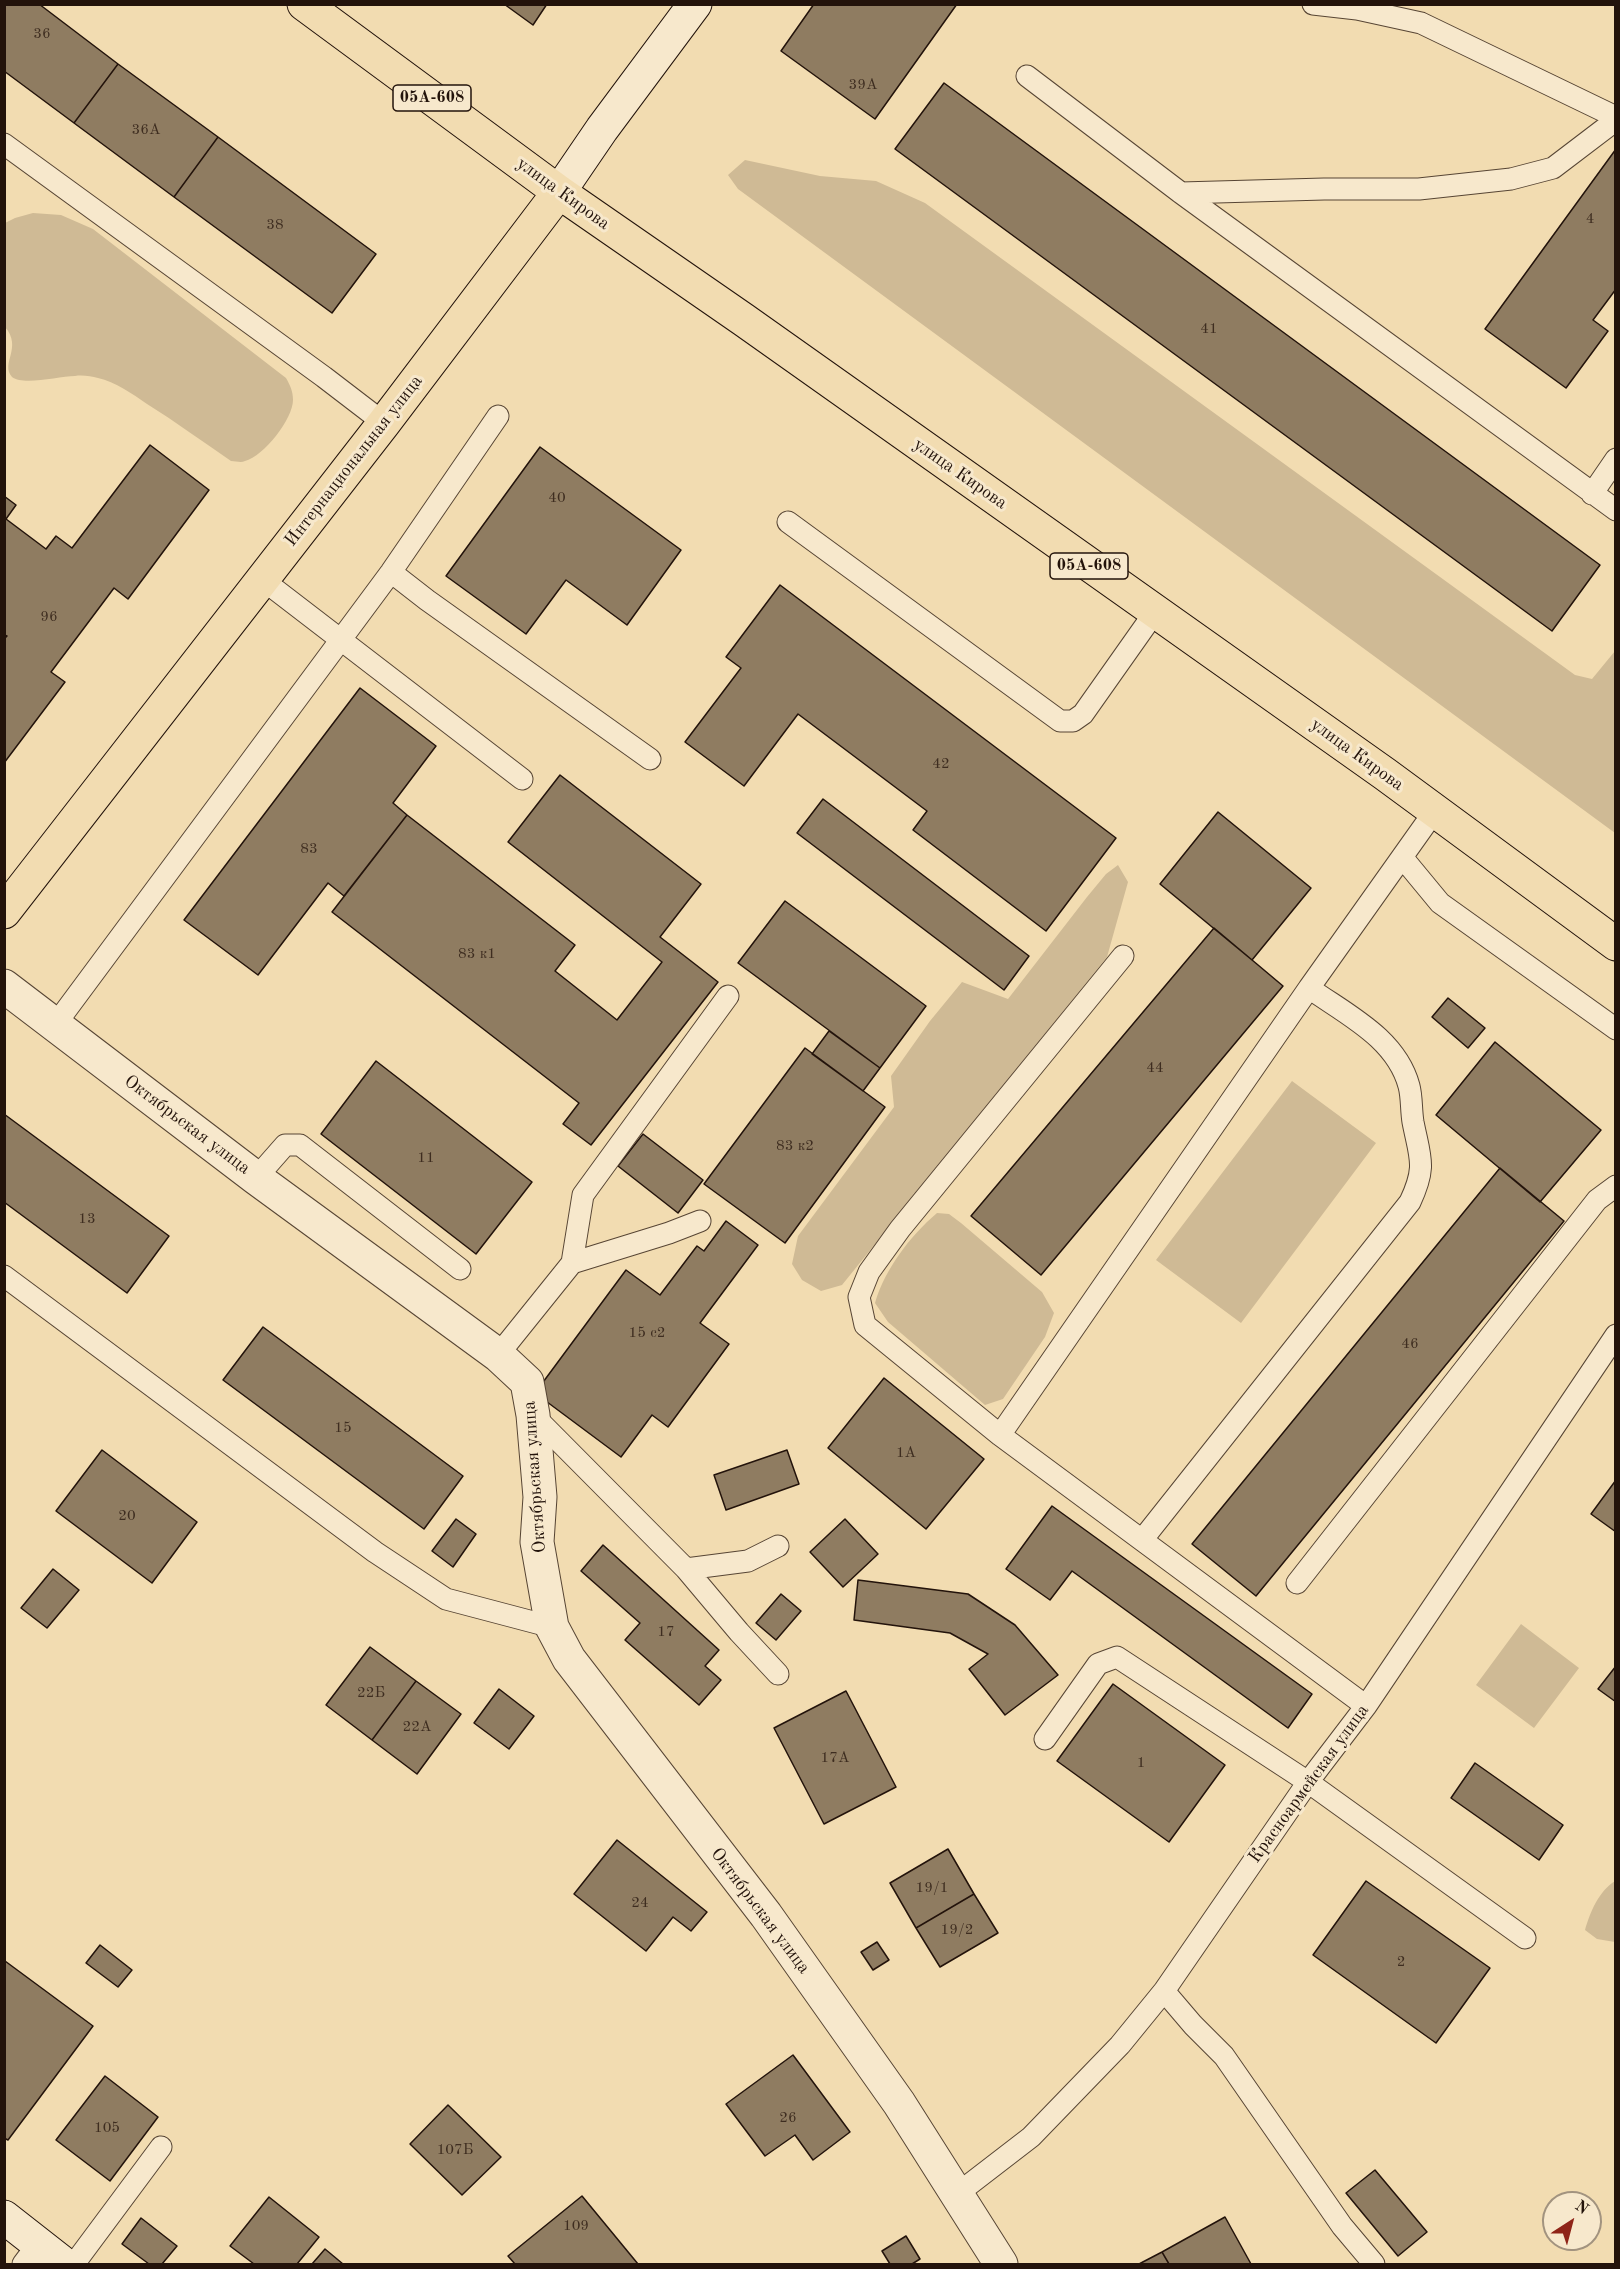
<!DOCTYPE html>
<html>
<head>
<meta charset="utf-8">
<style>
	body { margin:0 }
	#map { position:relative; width:1620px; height:2269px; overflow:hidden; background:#f2dcb1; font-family:"Old Standard TT",serif }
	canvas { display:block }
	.frame { position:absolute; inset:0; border:6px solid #23130b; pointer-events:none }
	.north { position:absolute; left:1542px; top:2191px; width:60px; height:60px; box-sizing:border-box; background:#f7e8cc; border:2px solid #a2937f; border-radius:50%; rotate:36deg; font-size:16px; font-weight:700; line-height:24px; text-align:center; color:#23130b }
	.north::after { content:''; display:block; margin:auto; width:21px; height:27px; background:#8f2418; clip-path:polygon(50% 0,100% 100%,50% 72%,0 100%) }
</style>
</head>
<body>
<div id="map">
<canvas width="1620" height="2269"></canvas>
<div class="frame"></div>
<div class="north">N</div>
</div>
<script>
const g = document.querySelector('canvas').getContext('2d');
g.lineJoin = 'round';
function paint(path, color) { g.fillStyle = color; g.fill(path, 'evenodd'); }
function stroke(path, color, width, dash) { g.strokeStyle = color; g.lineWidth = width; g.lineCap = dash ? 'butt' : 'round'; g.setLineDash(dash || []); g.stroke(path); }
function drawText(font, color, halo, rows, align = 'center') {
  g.font = font + ' "Old Standard TT",serif'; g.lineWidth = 6; g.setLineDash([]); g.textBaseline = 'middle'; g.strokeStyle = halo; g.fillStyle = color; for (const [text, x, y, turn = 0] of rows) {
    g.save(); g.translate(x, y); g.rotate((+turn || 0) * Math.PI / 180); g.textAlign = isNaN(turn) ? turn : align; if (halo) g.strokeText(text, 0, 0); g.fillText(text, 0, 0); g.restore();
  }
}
const green = new Path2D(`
	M745,160L820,176L876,181L925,203L1575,675L1592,679L1615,651V833L738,189L728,175Z
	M33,213L61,215L93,229L286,378C290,385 293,391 293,400C293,419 264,456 245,461C241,463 236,461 231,461C203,442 176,422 147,404C133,394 115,382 98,378C91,376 82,375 75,376C59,376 24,386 12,377C0,363 23,348 5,327V223L15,218Z
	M1118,865L1128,882L1107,957L842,1285L821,1291L802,1280L792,1264L798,1236L894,1107L891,1076L930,1021L962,982L1008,999L1087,897L1106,874Z
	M1292,1081L1376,1143L1241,1323L1156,1260Z
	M937,1213L949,1214L961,1223L1042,1292L1054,1313L1045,1337L1003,1399L985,1405L888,1322L875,1303C885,1269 910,1236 937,1213Z
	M1521,1624L1579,1668L1534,1728L1476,1685Z
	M1615,1881V1942L1597,1939L1585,1930C1590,1912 1599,1891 1615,1881Z`);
const building = new Path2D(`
	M4,4H39L118,64L74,123L4,71Z
	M504,4H547L533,25Z
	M814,4H957L875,119L781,51Z
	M118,64L218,137L174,197L74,123Z
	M944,83L1600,565L1552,631L895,149Z
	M218,137L376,254L332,313L174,197Z
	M1616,149V289L1593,320L1608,331L1566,388L1485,329Z
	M150,445L209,490L128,599L114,588L51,672L65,682L4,763V639L7,636L4,635V496L16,505L6,519L46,549L56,536L72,548Z
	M540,447L681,550L627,625L566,580L526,634L446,576Z
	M780,585L1116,838L1046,931L913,830L927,811L798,714L744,786L685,742L741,668L726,657Z
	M360,688L436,746L393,803L407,815L344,896L328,883L258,975L184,920Z
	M560,775L701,884L660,937L718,982L591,1145L563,1124L579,1103L332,912L407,815L575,945L555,971L617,1020L662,962L508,842Z
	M823,799L1029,956L1004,990L797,833Z
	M1218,812L1311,888L1252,960L1160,884Z
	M785,901L926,1006L880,1068L738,963Z
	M1214,928L1283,986L1041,1275L971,1216Z
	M1448,998L1485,1028L1468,1048L1432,1017Z
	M829,1031L880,1068L863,1091L812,1054Z
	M1495,1042L1601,1130L1540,1202L1436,1115Z
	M805,1048L885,1107L785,1243L704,1184Z
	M376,1061L532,1182L476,1254L321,1134Z
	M4,1114L169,1236L127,1293L4,1202Z
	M643,1134L703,1180L678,1213L618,1166Z
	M1500,1168L1564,1221L1256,1596L1192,1544Z
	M726,1221L758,1245L700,1323L729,1344L668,1427L652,1415L621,1457L535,1393L626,1270L660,1295L697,1246L704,1251Z
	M263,1327L463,1476L424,1529L223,1380Z
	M884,1378L984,1459L926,1529L828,1448Z
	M102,1450L197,1522L152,1583L56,1511Z
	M787,1450L799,1484L726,1510L714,1475Z
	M1616,1480V1532L1591,1514Z
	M1052,1506L1312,1694L1288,1728L1072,1571L1050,1600L1006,1569Z
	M456,1519L476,1534L453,1567L432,1551Z
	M845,1519L878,1554L843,1587L810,1552Z
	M603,1545L719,1650L705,1666L721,1680L699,1705L625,1640L640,1623L581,1571Z
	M53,1569L79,1590L47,1628L21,1608Z
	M858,1580L968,1594L1015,1625L1058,1675L1005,1715L969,1669L988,1654L950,1633L854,1620Z
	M781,1594L801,1611L776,1640L756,1623Z
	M370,1647L416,1681L372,1740L326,1705Z
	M1616,1666V1702L1598,1689Z
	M416,1681L461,1714L417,1774L372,1740Z
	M1113,1684L1225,1765L1169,1842L1057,1761Z
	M499,1689L534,1716L509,1749L474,1723Z
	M846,1691L896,1787L824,1824L774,1728Z
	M1475,1763L1563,1825L1539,1860L1451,1798Z
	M617,1840L707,1912L691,1931L673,1917L646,1951L574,1894Z
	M948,1849L974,1894L916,1928L890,1883Z
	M1366,1881L1490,1968L1436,2043L1313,1955Z
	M974,1894L998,1933L940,1967L916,1928Z
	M877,1942L889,1960L873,1970L861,1952Z
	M100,1945L132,1970L118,1987L86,1963Z
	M5,1961L93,2026L8,2140L4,2138Z
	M793,2055L850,2132L813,2160L795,2135L765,2156L726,2104Z
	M105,2076L158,2117L110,2181L56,2140Z
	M448,2105L501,2157L462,2195L410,2144Z
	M1375,2170L1427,2232L1398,2256L1346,2193Z
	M582,2196L638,2264H515L508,2256Z
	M269,2197L319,2237L297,2264H254L230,2246Z
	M1225,2217L1251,2264H1169L1162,2252Z
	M141,2218L177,2246L162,2264H149L122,2244Z
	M906,2236L920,2259L912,2264H890L882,2251Z
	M325,2249L343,2264H312Z
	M1162,2252L1169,2264H1139Z`);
const lane = new Path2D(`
	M1313,4L1357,9L1421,23L1616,117
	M1027,76L1181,193L1616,510
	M4,144L324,377L384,423
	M1181,193L1324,189H1419L1511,179L1553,168L1616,120
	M1592,494L1616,459
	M788,522L1060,721H1073L1083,714L1155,612
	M391,572L427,600L650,759
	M263,580L522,779
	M1402,857L1440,903L1616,1029
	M1123,956L900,1229L869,1272L859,1297L865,1325L1000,1435L1366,1706
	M1309,988L1434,812
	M55,1025L391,572L498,416
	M256,1178L285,1145H300L460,1269
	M572,1263L669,1233L700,1221
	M4,1276L375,1552L446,1599L552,1627
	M498,1355L572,1263L583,1195L728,996
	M533,1415L686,1569L739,1632L778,1674
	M1000,1435L1309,988C1347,1015 1396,1038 1409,1086C1412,1097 1411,1110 1413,1122C1420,1158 1427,1166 1410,1202L1142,1540
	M686,1569L748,1561L778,1546
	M1297,1583L1597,1200L1616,1186
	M1045,1739L1098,1664L1117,1657L1308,1782L1525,1938
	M1164,1991L1193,2025L1224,2056L1342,2226L1374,2264
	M957,2194L1031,2137L1120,2045L1164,1991L1308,1782L1366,1706L1616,1335
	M23,2264L38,2244
	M74,2264L161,2147`);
const street = new Path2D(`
	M4,986L256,1178L498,1355L527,1382L533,1415L540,1497L537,1542L552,1627L569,1659L766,1915L899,2103L1001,2264`);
const secondary = new Path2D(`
	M559,192L602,129L695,4
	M4,2217L64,2264`);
const primary = new Path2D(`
	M304,4L559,192L744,320L1385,774L1616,944
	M4,912L384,423L559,192`);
const numberNames = [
	["36",42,34],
	["39А",863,85],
	["36А",146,130],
	["4",1590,219],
	["38",275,225],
	["41",1209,329],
	["40",557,498],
	["96",49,617],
	["42",941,764],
	["83",309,849],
	["83 к1",477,954],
	["44",1155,1068],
	["83 к2",795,1146],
	["11",426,1158],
	["13",87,1219],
	["15 с2",647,1333],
	["46",1410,1344],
	["15",343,1428],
	["1А",906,1453],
	["20",127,1516],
	["17",666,1632],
	["22Б",371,1693],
	["22А",417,1727],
	["17А",835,1758],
	["1",1141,1763],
	["19/1",932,1888],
	["24",640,1903],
	["19/2",957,1930],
	["2",1401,1962],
	["26",788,2118],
	["105",107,2128],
	["107Б",455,2150],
	["109",576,2226]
];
const shields = [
	[432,98,78],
	[1089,566,78]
];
const shieldNames = [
	["05А-608",432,98],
	["05А-608",1089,566]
];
const streetNames = [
	["улица Кирова",563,194,36],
	["Интернациональная улица",354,461,-52],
	["улица Кирова",960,474,35],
	["улица Кирова",1357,755,36],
	["Октябрьская улица",187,1125,37],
	["Октябрьская улица",535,1477,-94],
	["Красноармейская улица",1309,1784,-54],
	["Октябрьская улица",760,1911,53]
];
paint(green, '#cfba95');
paint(building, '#8f7c61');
stroke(building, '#23130b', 1.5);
stroke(lane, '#574534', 23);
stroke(street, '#574534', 35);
stroke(secondary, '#23130b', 35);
stroke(primary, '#23130b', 35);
stroke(lane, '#f7e8cc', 21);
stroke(street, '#f7e8cc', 33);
stroke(secondary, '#f7e8cc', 33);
stroke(primary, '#f2dcb1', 33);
drawText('15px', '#3e2d20', null, numberNames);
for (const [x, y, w] of shields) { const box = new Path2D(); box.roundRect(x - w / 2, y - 13, w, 26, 4.5); g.fillStyle = '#f7e8cc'; g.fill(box); stroke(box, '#23130b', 1.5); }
drawText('bold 16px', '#23130b', null, shieldNames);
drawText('18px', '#23130b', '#f7e8cc', streetNames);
</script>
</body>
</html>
